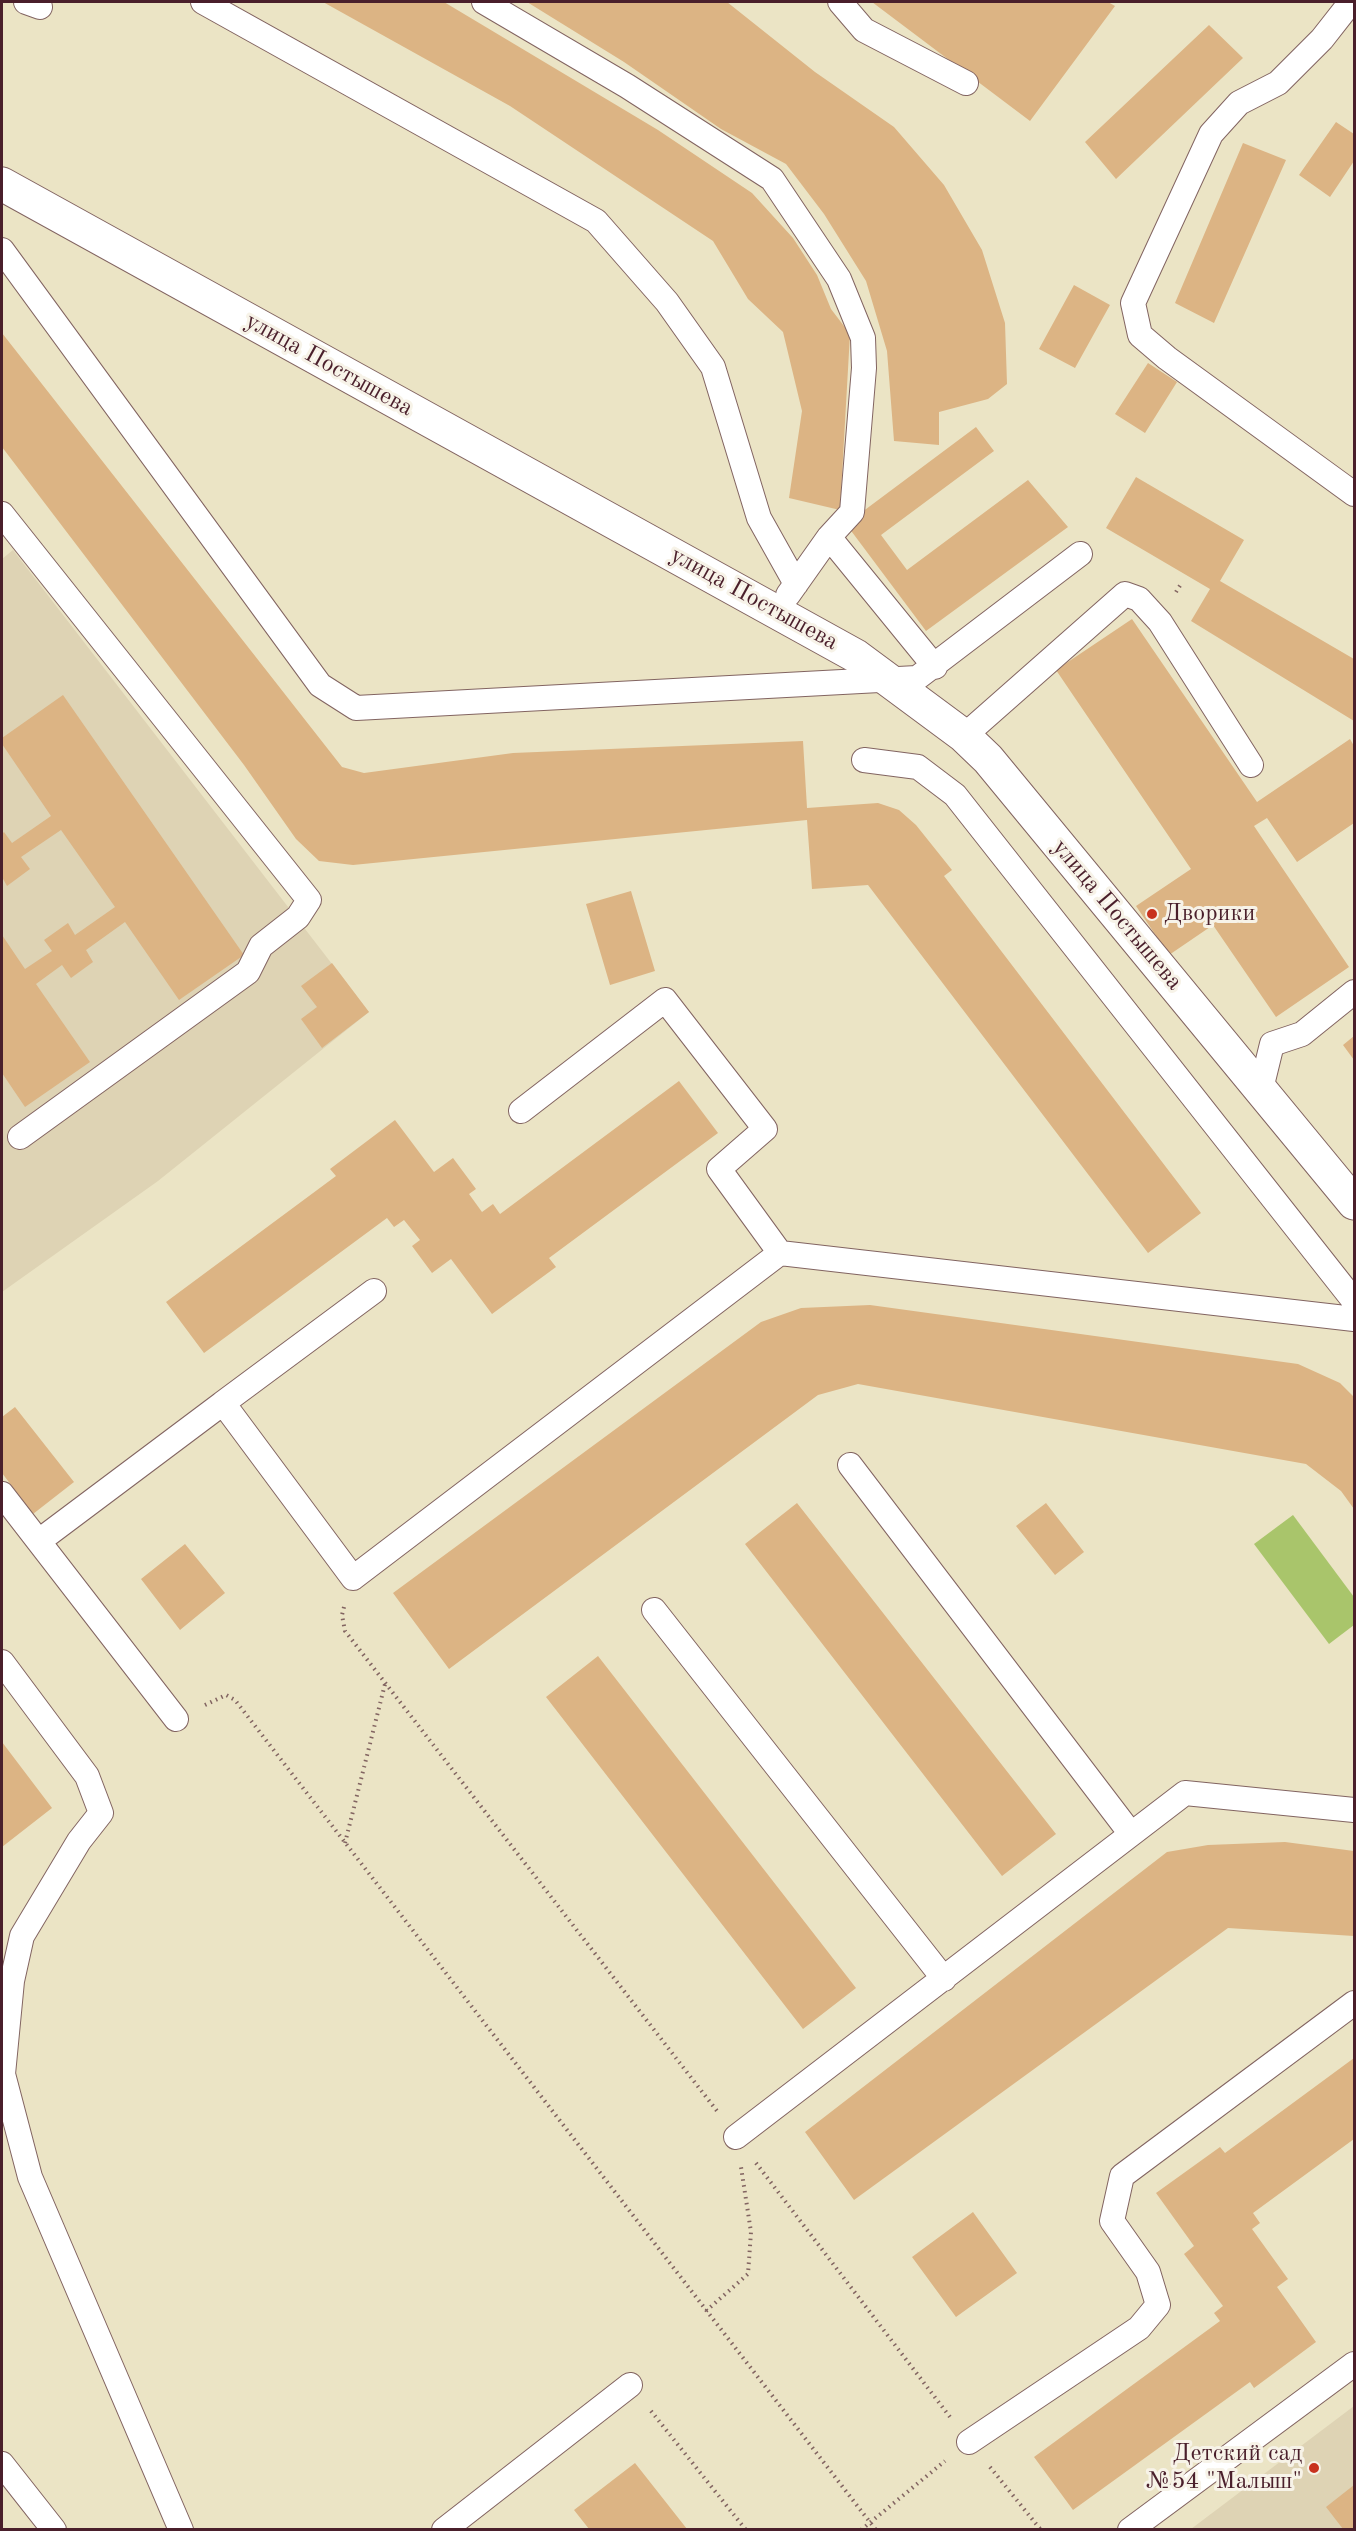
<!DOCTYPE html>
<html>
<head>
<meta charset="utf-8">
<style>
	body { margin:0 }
	#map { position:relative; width:1356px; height:2531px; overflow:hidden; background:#ebe4c5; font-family:"Old Standard TT",serif }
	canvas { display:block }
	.frame { position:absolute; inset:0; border:3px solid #4a1f2b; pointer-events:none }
</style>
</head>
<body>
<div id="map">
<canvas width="1356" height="2531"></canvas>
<div class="frame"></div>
</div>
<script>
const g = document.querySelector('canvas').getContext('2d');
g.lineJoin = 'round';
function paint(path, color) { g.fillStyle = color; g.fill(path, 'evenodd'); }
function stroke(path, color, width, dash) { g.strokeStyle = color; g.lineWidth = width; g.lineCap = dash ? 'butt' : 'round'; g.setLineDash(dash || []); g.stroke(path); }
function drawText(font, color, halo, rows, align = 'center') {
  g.font = font + ' "Old Standard TT",serif'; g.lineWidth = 6; g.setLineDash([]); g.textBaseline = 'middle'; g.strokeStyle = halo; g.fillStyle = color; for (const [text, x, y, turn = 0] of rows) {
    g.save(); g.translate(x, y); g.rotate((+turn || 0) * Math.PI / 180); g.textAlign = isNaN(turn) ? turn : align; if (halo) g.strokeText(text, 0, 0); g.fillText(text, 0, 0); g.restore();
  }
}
const built = new Path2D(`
	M13,550L369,1012L158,1181L2,1292V559Z
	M1354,2406V2529H1191Z`);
const green = new Path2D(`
	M1293,1515L1354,1597V1625L1329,1644L1254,1544Z`);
const building = new Path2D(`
	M323,2H444L658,130L752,193L793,238L817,275L831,309L850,334L840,510L789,498L802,411L783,332L748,299L713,241L510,106Z
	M527,2H727L815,72L894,127L944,185L982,250L1005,323L1007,384L988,399L939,412V445L894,441L887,351L866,281L824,214L786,164L721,129L624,62Z
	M872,2H1108L1115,6L1030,121Z
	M1209,25L1243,58L1116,179L1085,142Z
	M1336,122L1354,134V161L1330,197L1299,175Z
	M1243,143L1286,160L1214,323L1175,303Z
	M1074,285L1110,305L1075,368L1039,349Z
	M2,333L342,767L364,773L513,753L803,741L807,808L878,803L899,810L916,825L952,870L944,876L1201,1213L1148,1253L868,885L812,889L807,820L353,865L319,861L296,839L244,765L2,447Z
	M1148,363L1177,382L1145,433L1115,414Z
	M976,427L994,451L881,535L907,570L1028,480L1068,527L926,631L846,524Z
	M1136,477L1244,540L1220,581L1354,659V721L1191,621L1210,589L1106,528Z
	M1132,619L1257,802L1350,739L1354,746V823L1297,862L1267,818L1254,826L1349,967L1276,1017L1213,925L1169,955L1136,906L1191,869L1056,670Z
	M63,695L244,955L179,1000L125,922L86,950L93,962L71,978L62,965L36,984L90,1062L25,1107L2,1073V935L25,969L52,951L44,940L68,923L75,935L115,907L61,830L21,857L30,869L7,886L2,877V834L4,832L12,843L51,816L2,744V738Z
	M631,891L655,971L610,985L586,904Z
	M332,963L369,1012L322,1048L301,1019L317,1007L301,986Z
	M1354,1036V1060L1343,1045Z
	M679,1081L718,1133L549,1258L556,1267L492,1314L451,1259L432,1273L412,1246L420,1240L404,1220L394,1227L387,1218L204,1353L166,1302L336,1176L330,1169L395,1120L434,1172L453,1158L476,1189L469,1194L482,1212L493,1204L500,1214Z
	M870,1305L1298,1364L1340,1383L1354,1397V1509L1341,1491L1306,1464L858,1384L818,1395L449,1669L393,1593L761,1322L801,1308Z
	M15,1407L74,1482L33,1514L2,1473V1417Z
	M797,1503L1056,1834L1002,1876L745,1544Z
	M1046,1503L1084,1552L1055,1575L1016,1526Z
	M185,1544L225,1593L180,1630L141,1579Z
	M598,1656L856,1988L803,2029L546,1697Z
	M2,1742L52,1808L2,1847Z
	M1285,1842L1354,1851V1936L1228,1928L854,2200L805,2132L1167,1852L1208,1845Z
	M1354,2058V2139L1253,2213L1260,2223L1252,2229L1288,2279L1277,2287L1316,2342L1254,2388L1250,2382L1073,2510L1034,2457L1220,2321L1214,2313L1223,2306L1184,2254L1194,2246L1156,2193L1220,2147L1225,2153Z
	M973,2212L1017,2273L956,2317L912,2257Z
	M635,2463L687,2529H589L574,2510Z
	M1354,2485V2529H1343L1326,2507Z`);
const path = new Path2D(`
	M1176,592L1181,584
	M344,1607L342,1615L345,1631L717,2111
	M205,1705L226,1695L235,1700L876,2530
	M345,1843L385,1684
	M756,2163L950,2417
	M706,2311L748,2274L751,2232L741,2167
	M651,2411L746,2530
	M990,2467L1041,2530
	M861,2530L945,2461`);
const lane = new Path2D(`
	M26,2L40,7
	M203,2L596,221L667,302L713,367L759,518L796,584
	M484,2L627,86L772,179L839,279L863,338L864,368L852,512L829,537L788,595
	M840,2L864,30L966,83
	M1351,2L1322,39L1278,83L1239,103L1211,134L1133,303L1140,335L1167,358L1354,494
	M2,250L320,685L356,708L917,678L1080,554
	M2,514L309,900L298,917L261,946L248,972L20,1137
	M829,537L935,667
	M964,736L1125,594L1139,599L1160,622L1251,765
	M864,760L918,767L955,795L1354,1301
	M1261,1089L1272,1044L1302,1034L1354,992
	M521,1111L665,1000L765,1129L719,1169L780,1253
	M374,1291L223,1403L353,1578L780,1253L1354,1319
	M850,1465L1131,1834
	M2,1494L176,1719
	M39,1541L223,1403
	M654,1610L944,1979
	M2,1662L87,1776L101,1813L79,1841L22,1936L12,1981L3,2074L30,2177L181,2530
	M736,2137L1185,1793L1354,1810
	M969,2442L1139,2328L1158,2305L1148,2272L1112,2221L1122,2176L1354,2003
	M2,2464L54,2530
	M444,2530L630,2385
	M1130,2530L1354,2364`);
const secondary = new Path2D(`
	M2,184L856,656L964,736L988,759L1354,1203`);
const markers = [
	[1152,914,6,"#c8321e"],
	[1314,2468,6,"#c8321e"]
];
const streetNames = [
	["улица Постышева",329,365,29],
	["улица Постышева",754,599,29],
	["улица Постышева",1117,915,50]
];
const poiNames = [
	["Дворики",1164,914],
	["Детский сад",1302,2454,"right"],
	["№54 \"Малыш\"",1302,2482,"right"]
];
paint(built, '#ded3b4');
paint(green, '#a9c56b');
paint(building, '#dcb484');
stroke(lane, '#826461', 26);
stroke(secondary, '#826461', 35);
stroke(path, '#826461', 4, [1.5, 4.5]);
stroke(lane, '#fff', 24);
stroke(secondary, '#fff', 33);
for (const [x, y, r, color] of markers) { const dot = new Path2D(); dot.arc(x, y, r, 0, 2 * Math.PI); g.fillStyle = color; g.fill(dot); stroke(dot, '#f7f3e8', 2); }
drawText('24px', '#4a1f2b', '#f7f3e8', streetNames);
drawText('24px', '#4a1f2b', '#f7f3e8', poiNames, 'left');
</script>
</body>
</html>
